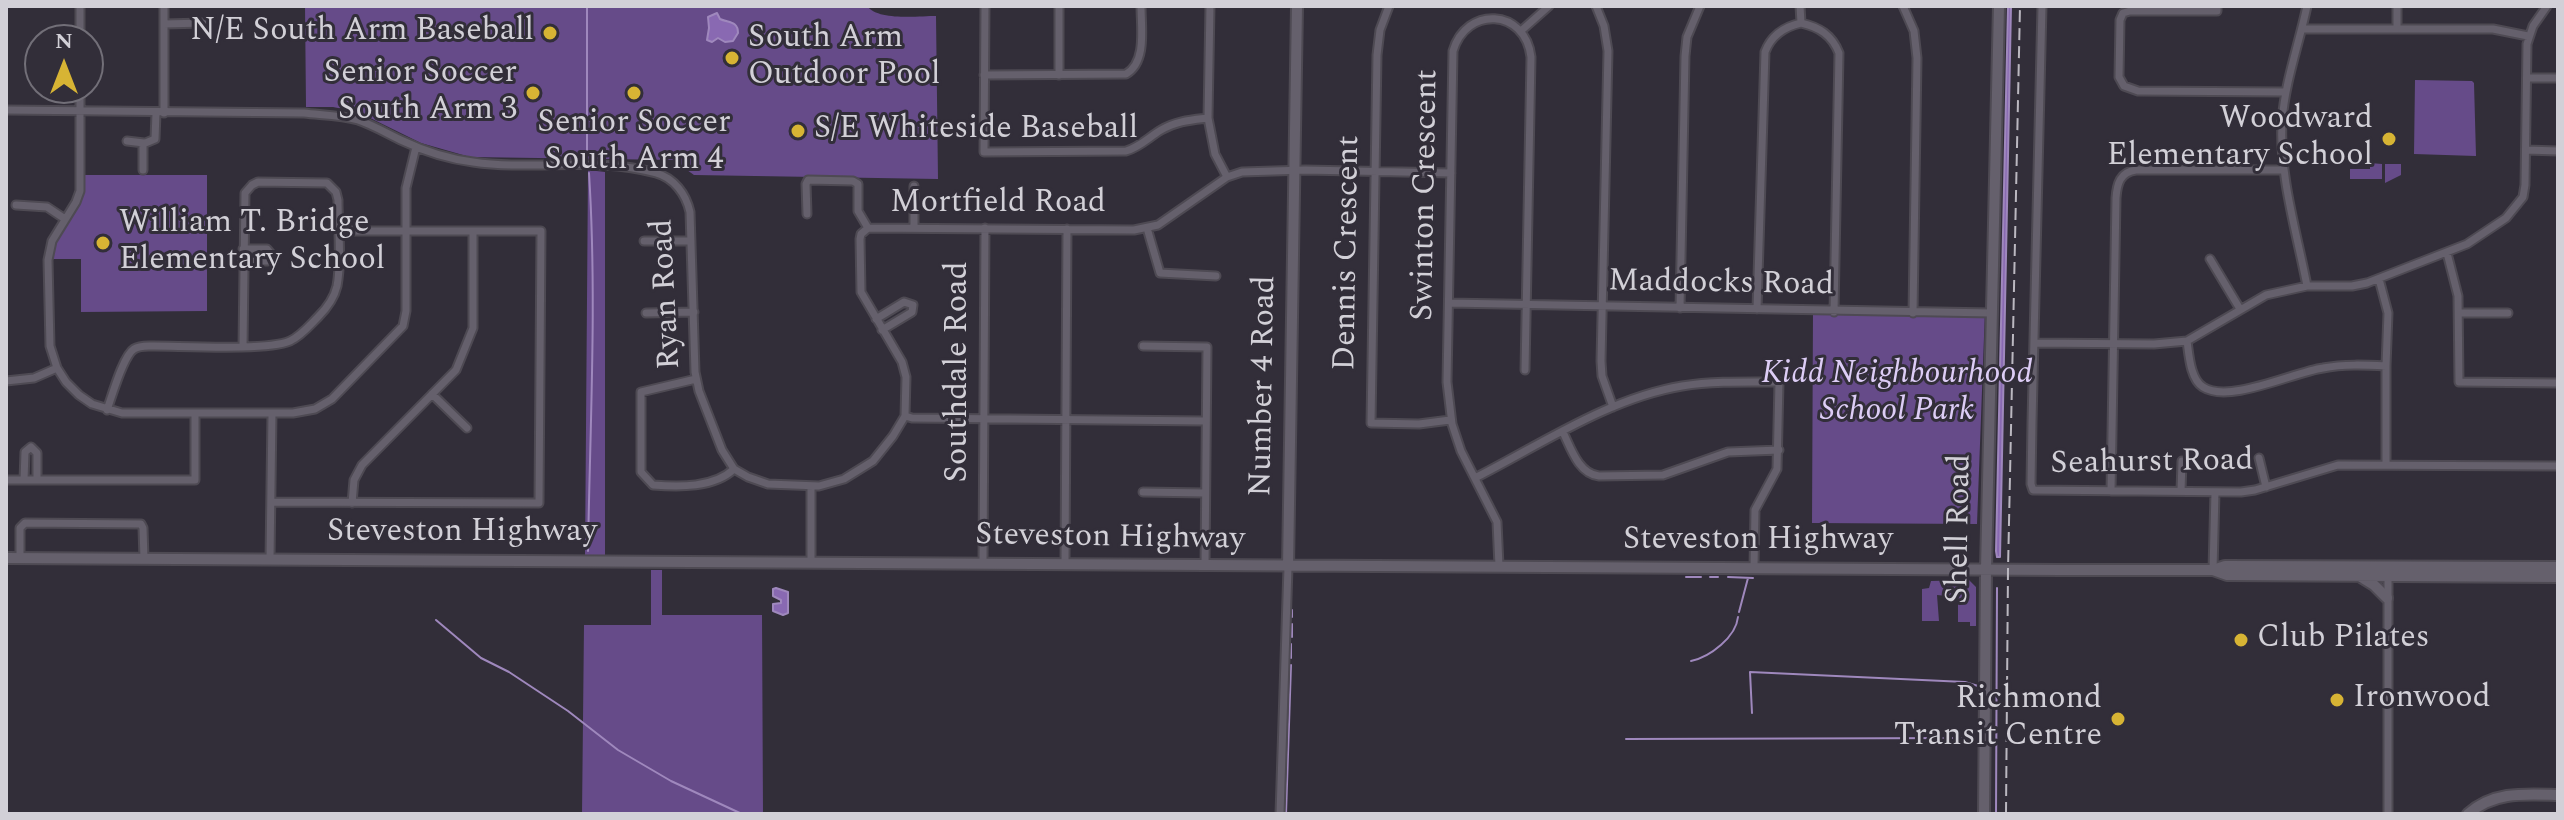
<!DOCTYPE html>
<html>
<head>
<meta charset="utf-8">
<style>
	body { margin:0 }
	#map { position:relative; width:2564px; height:820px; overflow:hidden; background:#322e39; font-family:Spectral,serif }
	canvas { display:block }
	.frame { position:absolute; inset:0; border:8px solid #d2d0d7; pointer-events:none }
	.north { position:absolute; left:24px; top:24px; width:80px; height:80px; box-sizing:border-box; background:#322e39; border:2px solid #726f78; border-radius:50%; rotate:0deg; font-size:22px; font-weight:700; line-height:32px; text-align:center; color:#d2d0d7 }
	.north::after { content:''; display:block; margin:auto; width:28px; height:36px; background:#d7b434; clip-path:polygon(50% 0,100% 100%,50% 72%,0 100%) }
</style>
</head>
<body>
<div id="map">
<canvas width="2564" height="820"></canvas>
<div class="frame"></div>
<div class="north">N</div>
</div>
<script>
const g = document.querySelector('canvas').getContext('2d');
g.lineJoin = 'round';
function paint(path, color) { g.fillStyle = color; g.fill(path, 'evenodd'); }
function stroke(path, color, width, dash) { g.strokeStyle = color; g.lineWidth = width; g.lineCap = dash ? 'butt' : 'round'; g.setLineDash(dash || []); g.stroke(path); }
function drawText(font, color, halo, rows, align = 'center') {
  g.font = font + ' Spectral,serif'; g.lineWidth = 6; g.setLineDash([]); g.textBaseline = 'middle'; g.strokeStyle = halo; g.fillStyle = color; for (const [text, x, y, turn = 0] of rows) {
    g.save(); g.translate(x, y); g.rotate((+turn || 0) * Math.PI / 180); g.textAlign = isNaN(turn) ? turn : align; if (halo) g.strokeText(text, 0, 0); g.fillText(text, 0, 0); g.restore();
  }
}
const green = new Path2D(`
	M305,6H867C878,21 918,16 936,16L938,179L694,175L673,160L470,157L421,143L358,112L333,107H306Z
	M2415,80L2472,81L2474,83L2476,156L2414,154Z
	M2370,163L2382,164V179H2350V169H2370Z
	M2385,164H2401V175L2385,183Z
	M588,170L605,172V556H585Z
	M84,175H207V311L81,312V259H52C57,226 83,210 84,175Z
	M1813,310H1985L1977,524L1812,523Z
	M651,570H662V615H762L763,814H582L584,625H651Z
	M1969,580L1976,587V626H1970V622H1958V597L1937,595L1939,621H1922V589L1929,588L1931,581Z`);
const water = new Path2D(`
	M2008,6H2011L2000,557H1997L1996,551Z
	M717,13L720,19C729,23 738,21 738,33L733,41L725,42L718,38L712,42L707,40L709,28L708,17Z
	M776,588L788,592V613L783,615L773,611V604L781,603V600L773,596V589Z`);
const stream = new Path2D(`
	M587,6V154
	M588,551C590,425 597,299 589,173
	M1686,577H1701
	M1710,577H1718
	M1728,577L1753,578
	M1739,612L1748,578
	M1292,617V610
	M436,620L481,658L509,672L568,711L618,750L671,781L742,814
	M1292,637V624
	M1291,658V644
	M1691,661C1710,657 1736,637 1738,617
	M1752,713L1750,672L1965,682L1978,686
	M1626,739L1967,738
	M1286,814L1291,665
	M1996,814L1997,588`);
const street = new Path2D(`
	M80,6V40
	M164,6V113
	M985,6L984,152L1126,151C1140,147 1149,137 1161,130C1176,121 1191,120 1208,118
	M1210,6L1208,118L1215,154L1227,177
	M1389,6L1380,30L1377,55L1371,423L1419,424L1450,420
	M1596,6L1604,26L1608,51L1601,361L1602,376L1613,407
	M1800,6L1801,23
	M1903,6L1914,31L1917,58L1913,313
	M2042,6L2032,422L2031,484L2033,490L2241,492L2255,490L2338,465L2558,466
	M2217,6V11H2130L2123,13L2120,20L2119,77L2124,86L2138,91L2286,92
	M164,24L204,23
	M2397,28V6
	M2302,29H2493L2528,36
	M1522,30L1549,6
	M984,75L1126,74C1147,62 1141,28 1141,6
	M1059,75V6
	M2528,78H2558
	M80,88V191L76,202L52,241L48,260L50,346L57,368L66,382L79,395L92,404L122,413H293L315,409L332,399L403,326L406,311V188L416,147
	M6,110L304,113C322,115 341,115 358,120C373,125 388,134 403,141C424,151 449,159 473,162C533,171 595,156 656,173C674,178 686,194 690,212L695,372L699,391L722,450L734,469L748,477L768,484L819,486L844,479L873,461L893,436L905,416L906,377L902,362L861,292L860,239L861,234L868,228L1134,230L1158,225L1227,177L1242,172L1305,170L1451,173
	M127,141L144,143
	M2526,150L2558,151
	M143,170V144L155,139L156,113
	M16,205L47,207L65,219
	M807,214L806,184L808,180L853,181L858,184V211L868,228
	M914,228V186
	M1147,228L1160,273L1216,276
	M644,241H691
	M243,249H267L272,255L268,261H243
	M2447,253L2458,296L2459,382L2558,383
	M2210,259L2240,309
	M2379,279L2388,313L2386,366V465
	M2307,286C2297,233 2279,176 2282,121C2285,82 2299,44 2307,6
	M1449,303L1992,313
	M1680,308L1685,56L1687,37L1700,6
	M1757,309L1765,52C1771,36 1783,27 1801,23C1819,27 1832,35 1839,53L1834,312
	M646,313L694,312
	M2459,313H2508
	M876,319L904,302L913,305L912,312L882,330
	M2187,341C2189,354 2190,379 2203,387C2229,404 2294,372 2323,368C2344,364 2365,365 2386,366
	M2034,343L2154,344L2187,341L2266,295L2307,286H2352L2367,283L2467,244L2506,218L2523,197L2525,185L2527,44L2533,26L2547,6
	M1143,346L1207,347L1205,566
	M696,379L641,392V472L653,485C679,487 714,488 734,469
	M6,381L34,378L57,368
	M432,394L467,428
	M107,410C112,396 123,356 134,349C140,345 148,346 154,346C183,346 267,351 290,341C301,336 309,326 318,317C327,308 334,299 337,286C342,259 338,227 338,200L336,192L327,183L258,182L252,185L245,193L243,346
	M905,416L912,418L1206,421
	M1563,432C1571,449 1579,474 1599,476L1663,475L1728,452L1779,450
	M2259,458L2266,487
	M1475,478C1540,445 1609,398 1682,386C1714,381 1746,382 1779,382L1777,469L1755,510L1754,567
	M6,480H195V413
	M24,480L25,452L31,447L37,453V480
	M811,486V562
	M2111,491L2116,198C2117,184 2120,172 2136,170H2284
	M2181,491L2182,461
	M1143,492L1205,493
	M271,502L539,503L541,231H338
	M352,503L354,480L362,465L456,370L473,328V231
	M20,558V528L25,523L141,524L143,528L144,559
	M270,559L272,413
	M983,563L985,228
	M1065,564L1067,229
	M1499,566L1497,522L1461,451L1452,424L1447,382L1453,51C1466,6 1525,8 1531,57L1525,370
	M2213,570L2215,492
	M2388,572V814
	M1280,814L1288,567`);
const secondary = new Path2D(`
	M6,558L2061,570H2213L2225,566L2558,567
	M1288,567L1297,6
	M2213,570L2227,575L2558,577
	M2361,577L2374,585L2387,598
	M1984,814L1986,569L1999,6
	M2468,814C2494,791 2525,794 2558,795`);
const rail = new Path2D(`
	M2006,814L2008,570L2020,6`);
const markers = [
	[550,33,8,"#d7b434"],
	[732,58,8,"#d7b434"],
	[533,93,8,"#d7b434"],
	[634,93,8,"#d7b434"],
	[798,131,8,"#d7b434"],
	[2389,139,8,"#d7b434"],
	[103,243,8,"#d7b434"],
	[2241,640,8,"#d7b434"],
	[2337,700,8,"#d7b434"],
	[2118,719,8,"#d7b434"]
];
const poiNames = [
	["N/E South Arm Baseball",534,33,"right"],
	["South Arm",748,40],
	["Outdoor Pool",748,77],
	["Senior Soccer",517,75,"right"],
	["South Arm 3",517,112,"right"],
	["Woodward",2373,121,"right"],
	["Elementary School",2373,158,"right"],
	["Senior Soccer",634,125,"center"],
	["South Arm 4",634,162,"center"],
	["S/E Whiteside Baseball",814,131],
	["William T. Bridge",119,225],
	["Elementary School",119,262],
	["Club Pilates",2257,640],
	["Ironwood",2353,700],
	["Richmond",2102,701,"right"],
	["Transit Centre",2102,738,"right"]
];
const streetNames = [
	["Swinton Crescent",1427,195,-89],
	["Mortfield Road",998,205],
	["Dennis Crescent",1349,253,-89],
	["Maddocks Road",1721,285,1],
	["Ryan Road",668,294,-93],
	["Southdale Road",960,372,-90],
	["Number 4 Road",1265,386,-89],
	["Seahurst Road",2152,464,-1],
	["Shell Road",1961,529,-89],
	["Steveston Highway",462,534],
	["Steveston Highway",1110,539,1],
	["Steveston Highway",1758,542]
];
const parkNames = [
	["Kidd Neighbourhood",1897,376],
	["School Park",1897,413]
];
paint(green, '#664b89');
paint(water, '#8969b2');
stroke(water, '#9f88bd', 2);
stroke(stream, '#9f88bd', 2);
stroke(street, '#4e4a53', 11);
stroke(secondary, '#4e4a53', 14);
stroke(street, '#65606c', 7);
stroke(secondary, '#65606c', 10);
stroke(rail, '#bbb8c0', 2, [12, 6]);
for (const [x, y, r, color] of markers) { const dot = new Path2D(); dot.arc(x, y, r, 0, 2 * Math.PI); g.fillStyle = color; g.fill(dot); stroke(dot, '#322e39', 3); }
drawText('32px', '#d2d0d7', '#322e39', poiNames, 'left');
drawText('32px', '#d2d0d7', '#322e39', streetNames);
drawText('italic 32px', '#ddcdf6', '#322e39', parkNames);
</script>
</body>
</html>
